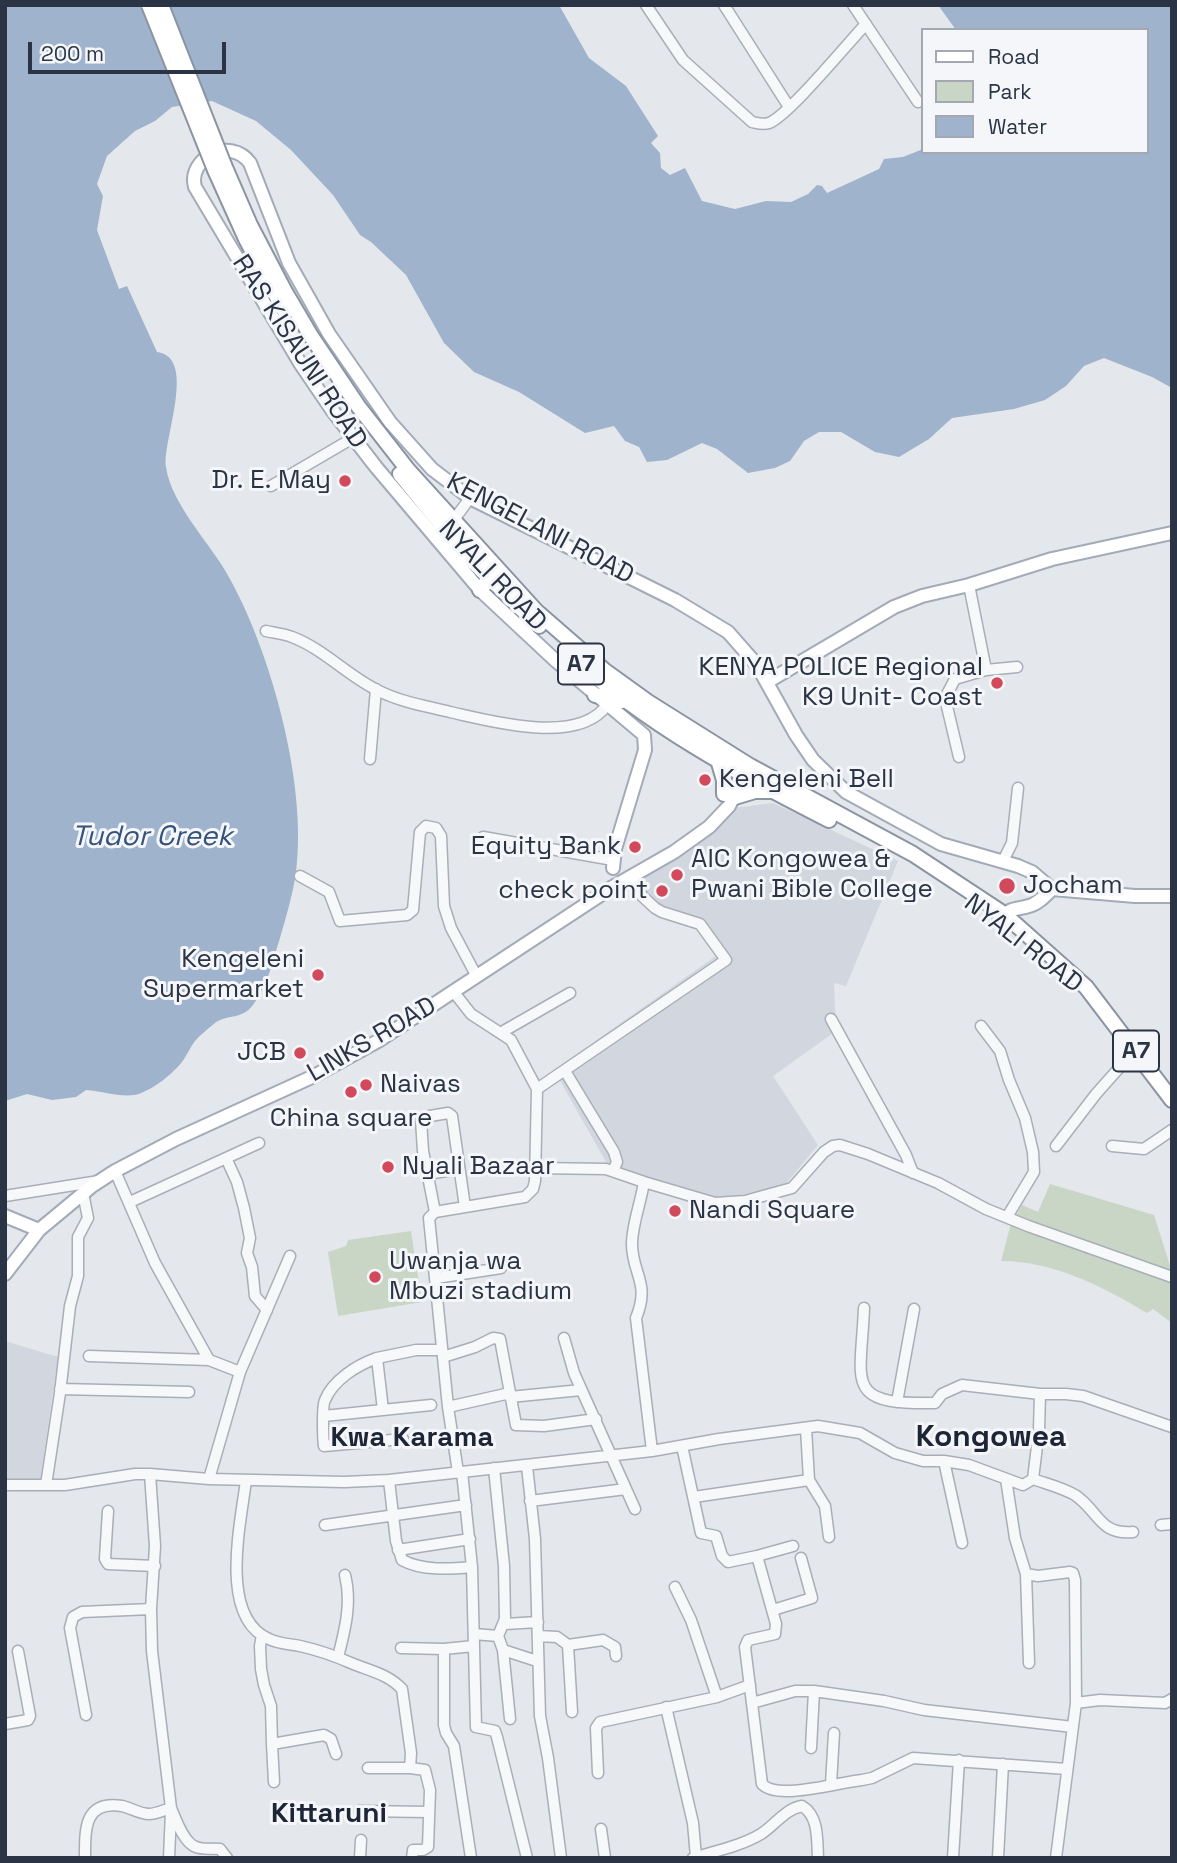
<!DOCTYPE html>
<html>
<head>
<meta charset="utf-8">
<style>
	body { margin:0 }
	#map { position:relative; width:1177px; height:1863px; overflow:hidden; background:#e4e7ec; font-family:"Space Grotesk",sans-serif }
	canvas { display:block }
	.frame { position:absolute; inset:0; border:7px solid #2b3445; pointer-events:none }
	.legend { position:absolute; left:921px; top:28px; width:228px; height:126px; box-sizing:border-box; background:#f4f6f9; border:2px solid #a4a8b1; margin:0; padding:9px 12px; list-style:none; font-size:21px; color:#2b3445 }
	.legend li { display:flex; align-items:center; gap:14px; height:35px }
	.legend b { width:35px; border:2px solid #a4a8b1 }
	.scale { position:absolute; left:28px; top:42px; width:198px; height:32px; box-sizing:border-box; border:4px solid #2b3445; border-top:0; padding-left:9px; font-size:21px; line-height:24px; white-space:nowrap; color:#2b3445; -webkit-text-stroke:5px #f4f6f9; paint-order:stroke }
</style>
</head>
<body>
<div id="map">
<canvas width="1177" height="1863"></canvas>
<div class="frame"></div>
<ul class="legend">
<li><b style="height:9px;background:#fff"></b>Road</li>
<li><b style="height:19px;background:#c9d6c5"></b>Park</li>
<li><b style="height:19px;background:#9fb4cc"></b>Water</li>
</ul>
<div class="scale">200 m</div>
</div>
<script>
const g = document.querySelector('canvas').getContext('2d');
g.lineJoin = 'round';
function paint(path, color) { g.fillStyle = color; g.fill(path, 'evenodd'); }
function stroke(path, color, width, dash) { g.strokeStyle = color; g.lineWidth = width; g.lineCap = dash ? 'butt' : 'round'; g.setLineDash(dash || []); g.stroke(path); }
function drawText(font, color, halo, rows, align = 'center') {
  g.font = font + ' "Space Grotesk",sans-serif'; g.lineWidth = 6; g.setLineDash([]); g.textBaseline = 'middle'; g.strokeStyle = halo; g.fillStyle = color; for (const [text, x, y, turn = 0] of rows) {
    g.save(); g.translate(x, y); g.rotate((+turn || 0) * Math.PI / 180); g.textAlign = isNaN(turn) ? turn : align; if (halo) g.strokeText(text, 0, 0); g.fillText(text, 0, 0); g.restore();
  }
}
const built = new Path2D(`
	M773,803L898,861L846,986L834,983L836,1031L773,1076L818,1145L784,1186L709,1201L610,1169L554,1070L723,951L699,919L665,910L646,894L640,879L698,841L734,808Z
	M5,1341L58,1357L40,1482L5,1483Z`);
const green = new Path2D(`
	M1050,1184L1154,1215L1172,1272V1323L1153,1309L1147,1313C1104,1287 1053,1261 1001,1261L1010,1227L1022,1205L1038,1212Z
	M411,1231L422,1302L338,1316L328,1252L346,1246L348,1240Z`);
const water = new Path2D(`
	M5,5H559L589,58L626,86L658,136L651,143L660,153L661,168L670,175L685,168L702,201L735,209L766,201L791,202L808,194L817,185L822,186L827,193L879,169L884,159L903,157L923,149V152H1147V30H956L938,5H1172V388L1152,377L1104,358L1084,366L1066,386L1045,400L1014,409L952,418L929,439L899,457L875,452L841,432H819L804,441L790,461L775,468L748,473L717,449L702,443L667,460L647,462L639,447L625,441L614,426L585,433L519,392L474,372L444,343L406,275L371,242L360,235L333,195L291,150L256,121L212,101L172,107L155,121L135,131L107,156L97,184L103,196L97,230L119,289L127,286L157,352C198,357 162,441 166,467C171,503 208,541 226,572C270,647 308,785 296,872C293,894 286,917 280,938C273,960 268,984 255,1002C243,1021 229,1013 215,1023C208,1029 201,1034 195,1041C191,1046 188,1053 184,1059C176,1072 149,1093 134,1095C119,1097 101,1091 86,1090L76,1097L52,1100L27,1094L5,1101Z`);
const minor = new Path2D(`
	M646,5L683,60L752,122C757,123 763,125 769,123C789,115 847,44 866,24
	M724,5L789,107
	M853,5L918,102
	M271,486L353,438
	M453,521L470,498
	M969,585L986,670
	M266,631C275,633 284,634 292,637C324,649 349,677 379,691C401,702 426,706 450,712C491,721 578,746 607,705
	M959,757L945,698L955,679L986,670L1017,667
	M370,759L376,689
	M483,837L613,860
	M1003,861L1012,843L1018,788
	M300,876L329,892L340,921L407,915L413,910L420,832L426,826L436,828L441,836L444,906L451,928L476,975
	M453,991L471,1014L511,1040L537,1089L535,1181L533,1189L525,1197L435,1212L429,1218L448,1407L458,1472
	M831,1019L906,1155L913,1173
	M981,1026L1000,1051L1009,1080L1025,1118L1033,1152L1034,1172L1007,1217
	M502,1032L570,993
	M565,1071L614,1152L617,1162L613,1171
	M537,1089L726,960L700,924L662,912L655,908L642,896L631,876
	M1056,1146L1096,1094L1135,1050
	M1112,1146L1144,1149L1172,1130
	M226,1158L237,1182L244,1208L250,1238L247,1253L252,1267L255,1296L267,1310
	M535,1168L606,1169L644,1182C641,1202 633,1221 632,1242C631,1273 651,1282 636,1318L652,1451
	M115,1171L155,1263L209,1360L240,1372
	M427,1174L459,1169
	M644,1182L715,1203L745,1201L792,1188L824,1152L833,1146L840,1145L868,1154L938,1183L986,1209L1028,1226L1172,1277
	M5,1196L99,1181
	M130,1202L259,1143
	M435,1212L423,1151L421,1120L424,1117L448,1113L452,1116L465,1207
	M436,1278L501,1268
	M864,1308C861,1384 843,1405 935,1403L942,1394L962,1385L1040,1394H1066L1083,1396L1172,1427
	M564,1338L574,1373L635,1509
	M89,1356L209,1360
	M443,1357L475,1347L493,1338L500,1339L516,1425L544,1426L596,1419
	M377,1358C357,1365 333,1380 325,1400C322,1405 323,1439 324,1446L403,1439
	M60,1389L189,1392
	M510,1397L581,1390
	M897,1402L914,1309
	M448,1407L510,1393
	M383,1410L377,1358L416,1350H441
	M324,1416L431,1405
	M682,1446L701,1533L716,1536L722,1556L728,1562L757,1556L776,1624L775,1634L748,1640L745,1647L762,1784C777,1801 840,1782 862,1780L872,1778L913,1758L1067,1769
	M944,1461L962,1543
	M527,1466L535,1539L540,1716L548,1758L561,1858
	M494,1468L504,1566L505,1619L498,1636L503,1650L510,1719
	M462,1472L472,1567L476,1727L495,1731L497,1737L527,1858
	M209,1479L240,1372L290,1256
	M1006,1479L1015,1538L1026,1574L1038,1576L1070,1572L1073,1573L1075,1580L1076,1703L1056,1858
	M1033,1479C1047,1484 1063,1488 1075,1495C1099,1511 1099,1535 1133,1532
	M246,1480C241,1523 218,1617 269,1639C279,1644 290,1644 300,1646C318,1650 335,1656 351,1663C370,1671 388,1674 402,1689L411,1753L410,1768H368
	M389,1480L396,1541L402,1560C422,1571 450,1569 472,1567
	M809,1480L825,1506L829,1537
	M5,1485H65L135,1474H150L209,1479L344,1482L389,1480L652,1451L719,1439L818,1426L860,1433L895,1453L923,1461H944L969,1465L1023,1485L1033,1479L1039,1430L1040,1394
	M46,1485L60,1393L70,1306L78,1276V1237L88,1218L83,1193
	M694,1497L809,1480L806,1428
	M530,1501L626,1489
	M108,1511L105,1559L108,1564L155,1566
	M325,1525L466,1505
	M1161,1525L1172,1524
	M398,1550L470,1539
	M757,1556L793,1546
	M1026,1574L1029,1663
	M675,1587L691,1620L717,1697
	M773,1610L812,1598L801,1558
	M505,1624L538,1622
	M474,1634L498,1636
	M262,1635L260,1646L261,1669L264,1685L271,1706L272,1744
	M538,1636L557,1637L568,1645L603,1640L615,1647L616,1656
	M568,1645L572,1712
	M401,1648L444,1649L474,1646
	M444,1649V1725L446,1733L454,1746L471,1858
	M503,1650L537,1661
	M338,1657C345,1630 352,1603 345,1575
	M752,1703L795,1691H814L884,1701L924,1710L1073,1727
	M1076,1703L1100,1700L1165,1703L1172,1699
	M666,1707L693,1823L696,1857
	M86,1715L70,1628L73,1617L82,1612L151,1609
	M5,1724L28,1720L30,1716L18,1651
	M811,1748L814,1691
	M410,1768L425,1770L430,1790L428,1847L423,1850H413L412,1858
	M598,1773L596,1728L600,1722L717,1697L750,1685
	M274,1782L272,1744L324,1735L331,1739L336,1754
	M831,1784L834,1733
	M171,1808C176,1820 184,1843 196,1847C203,1850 213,1848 220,1849L227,1858
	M359,1811L429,1812
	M601,1829L605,1858
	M85,1858C85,1829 84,1800 122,1806C131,1808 140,1814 149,1814C156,1814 164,1810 171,1808L152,1651L151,1609L155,1546L150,1474
	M169,1858L171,1812
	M360,1858L361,1840
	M693,1858C715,1851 741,1846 761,1834C775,1825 785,1809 802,1806C819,1816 817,1840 818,1858
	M953,1858L959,1760
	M998,1858L1003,1764`);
const major = new Path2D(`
	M767,682L894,607L922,596L969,585L1052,559L1172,533
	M613,868L615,849L645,750L644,735L556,661L480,590L376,467L332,410L300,363L195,187C187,158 231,136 250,163L289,263L329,334L390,422L432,469L470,498L675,600L728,632L757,665L796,735L813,760L846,792L941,844L1018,866L1032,872L1052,889
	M999,920C1010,907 1015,910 1029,906C1038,904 1046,895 1052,889L1135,896H1172
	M5,1216L39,1230
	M5,1274L39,1230L92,1186L115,1171L176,1139L314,1076L378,1041L611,888L674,852L709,827L729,806L750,767`);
const highway = new Path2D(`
	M224,165L250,225L284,290L311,336L358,406L408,470L536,611L605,671L648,702L750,766L913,854L1004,914L1086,987L1172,1100
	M215,170L246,239L285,312
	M400,474L466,555L539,626
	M480,590L489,579
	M572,656C648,725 738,774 829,820
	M595,695L622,701
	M719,763L724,780V794
	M735,797L755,791H770`);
const highwayBridge = new Path2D(`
	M149,5L215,170
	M161,5L224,165`);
const markers = [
	[345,481,7,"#d1495b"],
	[997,683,7,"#d1495b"],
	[705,780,7,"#d1495b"],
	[635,847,7,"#d1495b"],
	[677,875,7,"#d1495b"],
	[1007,886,9,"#d1495b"],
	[662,891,7,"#d1495b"],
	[318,975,7,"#d1495b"],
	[300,1053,7,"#d1495b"],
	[366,1085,7,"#d1495b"],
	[351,1092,7,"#d1495b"],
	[388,1167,7,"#d1495b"],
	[675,1211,7,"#d1495b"],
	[375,1277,7,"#d1495b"]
];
const shields = [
	[581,664,46],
	[1136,1051,46]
];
const shieldNames = [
	["A7",581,664],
	["A7",1136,1051]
];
const streetNames = [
	["RAS KISAUNI ROAD",299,352,57],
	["KENGELANI ROAD",540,529,28],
	["NYALI ROAD",492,576,46],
	["NYALI ROAD",1023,944,38],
	["LINKS ROAD",372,1040,-30]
];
const poiNames = [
	["Dr. E. May",331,481,"right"],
	["KENYA POLICE Regional",983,668,"right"],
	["K9 Unit- Coast",983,698,"right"],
	["Kengeleni Bell",719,780],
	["Equity Bank",621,847,"right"],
	["AIC Kongowea &",691,860],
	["Pwani Bible College",691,890],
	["Jocham",1023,886],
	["check point",648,891,"right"],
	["Kengeleni",304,960,"right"],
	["Supermarket",304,990,"right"],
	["JCB",286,1053,"right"],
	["Naivas",380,1085],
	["China square",351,1119,"center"],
	["Nyali Bazaar",402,1167],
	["Nandi Square",689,1211],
	["Uwanja wa",389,1262],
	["Mbuzi stadium",389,1292]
];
const waterNames = [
	["Tudor Creek",152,837]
];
const neighbourhoodNames = [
	["Kwa Karama",412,1438],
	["Kittaruni",329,1814]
];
const quarterNames = [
	["Kongowea",991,1438]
];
paint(built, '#d2d6de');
paint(green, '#c9d6c5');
paint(water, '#9fb4cc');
stroke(minor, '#a9aeb7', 13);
stroke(major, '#a3abb8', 16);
stroke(highway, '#8b94a3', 18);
stroke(minor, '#f7f8fa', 10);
stroke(major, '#fff', 12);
stroke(highway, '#fff', 14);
stroke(highwayBridge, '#8b94a3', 18, []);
stroke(highwayBridge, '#fff', 14);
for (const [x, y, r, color] of markers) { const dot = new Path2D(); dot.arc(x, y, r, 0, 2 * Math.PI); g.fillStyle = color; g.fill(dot); stroke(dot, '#f4f6f9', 2.5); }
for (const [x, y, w] of shields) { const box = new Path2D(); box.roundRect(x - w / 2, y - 20.5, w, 41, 5); g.fillStyle = '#f4f6f9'; g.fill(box); stroke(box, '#2b3445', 2); }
drawText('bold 24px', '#2b3445', null, shieldNames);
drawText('26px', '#2b3445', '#f4f6f9', streetNames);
drawText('26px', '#2b3445', '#f4f6f9', poiNames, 'left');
drawText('italic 28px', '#34527a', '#f4f6f9', waterNames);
drawText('bold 28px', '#1d2536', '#f4f6f9', neighbourhoodNames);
drawText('bold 30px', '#1d2536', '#f4f6f9', quarterNames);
</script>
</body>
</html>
